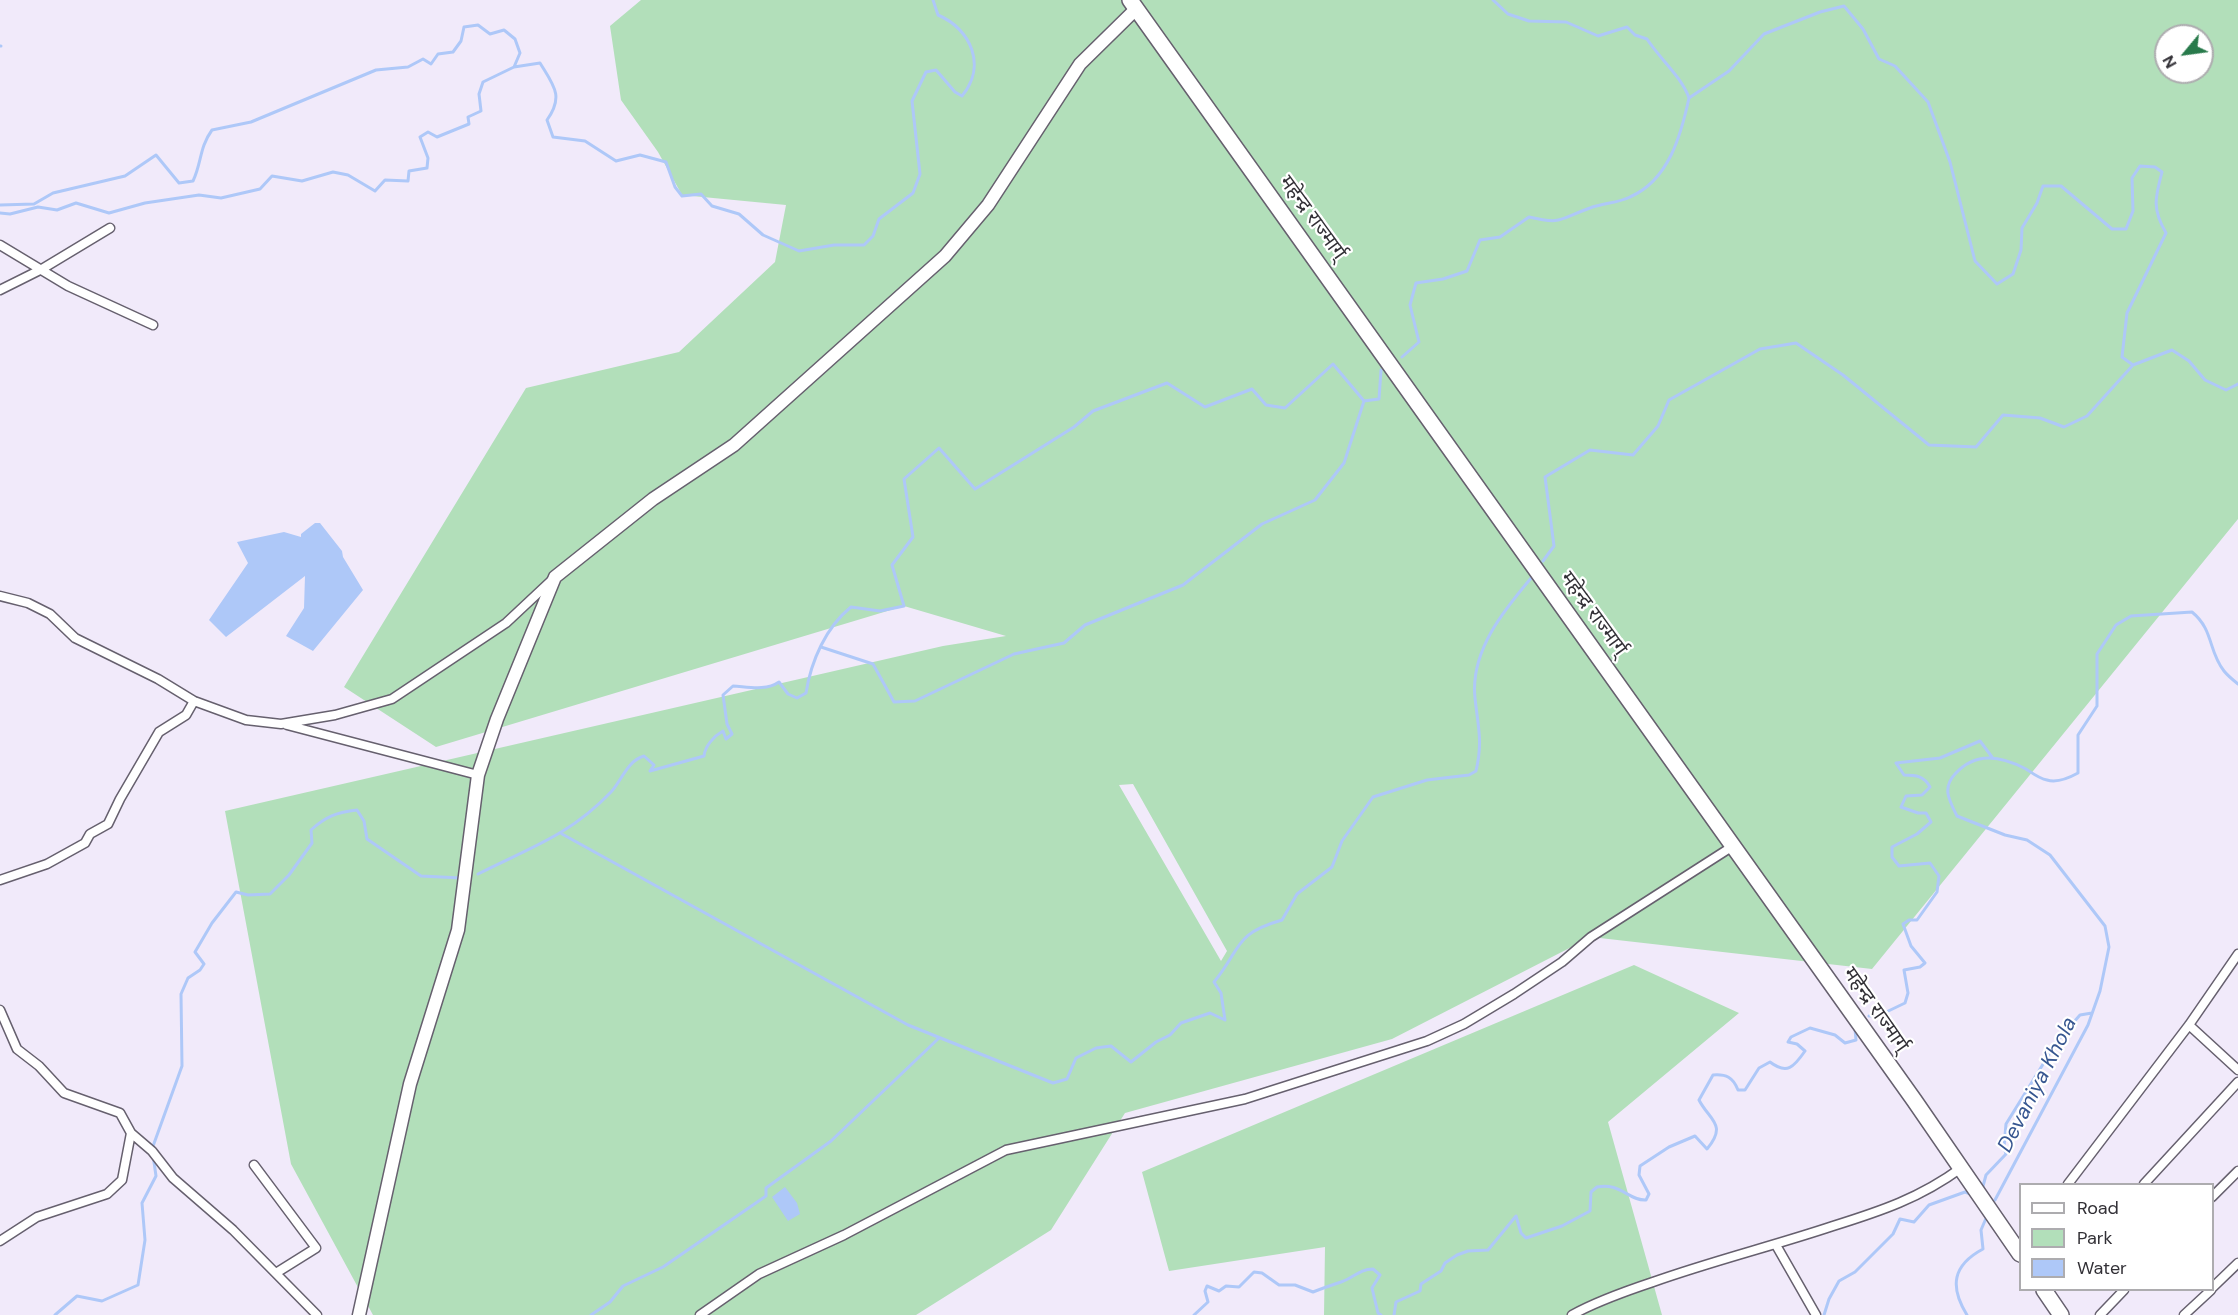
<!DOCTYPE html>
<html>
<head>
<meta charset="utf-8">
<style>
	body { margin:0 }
	#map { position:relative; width:2238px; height:1315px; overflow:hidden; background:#f1eafa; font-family:"DM Sans",sans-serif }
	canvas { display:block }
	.legend { position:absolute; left:2019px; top:1183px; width:195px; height:108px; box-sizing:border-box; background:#fff; border:2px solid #adacaf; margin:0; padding:8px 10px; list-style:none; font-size:18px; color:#323036 }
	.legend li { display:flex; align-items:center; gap:12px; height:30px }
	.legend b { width:30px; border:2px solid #adacaf }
	.north { position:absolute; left:2154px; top:24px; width:60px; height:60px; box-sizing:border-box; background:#fff; border:2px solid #adacaf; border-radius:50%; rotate:241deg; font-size:16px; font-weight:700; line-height:24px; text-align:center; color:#323036 }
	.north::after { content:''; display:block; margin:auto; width:21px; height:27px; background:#287a4b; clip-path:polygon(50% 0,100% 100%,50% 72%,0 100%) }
</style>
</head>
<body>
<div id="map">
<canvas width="2238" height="1315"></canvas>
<ul class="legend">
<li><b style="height:8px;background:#fff"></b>Road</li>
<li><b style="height:16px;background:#b2dfba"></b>Park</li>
<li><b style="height:16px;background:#aec8f8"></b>Water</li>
</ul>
<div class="north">N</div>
</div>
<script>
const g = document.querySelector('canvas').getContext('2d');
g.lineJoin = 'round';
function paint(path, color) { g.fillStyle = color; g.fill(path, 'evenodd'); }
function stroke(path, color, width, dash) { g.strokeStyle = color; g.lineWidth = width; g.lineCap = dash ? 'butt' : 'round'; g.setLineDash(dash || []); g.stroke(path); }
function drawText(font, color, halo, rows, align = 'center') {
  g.font = font + ' "DM Sans","Noto Sans Devanagari",sans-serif'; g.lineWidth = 4.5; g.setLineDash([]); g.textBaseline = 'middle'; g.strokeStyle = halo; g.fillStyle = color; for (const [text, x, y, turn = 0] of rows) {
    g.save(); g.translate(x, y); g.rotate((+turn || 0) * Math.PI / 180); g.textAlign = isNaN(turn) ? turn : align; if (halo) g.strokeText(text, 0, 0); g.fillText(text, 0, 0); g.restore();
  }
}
const green = new Path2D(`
	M641,0H2238V519L1872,969L1591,937L1392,1039L1125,1113L1051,1230L916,1315H373L291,1164L225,811L943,646L1006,636L904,606L436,747L344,687L526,388L679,352L775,262L786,205L682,195L658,152L621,100L610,26ZM2166,36H2202V72H2166ZM1133,784L1227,951L1221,961L1119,785Z
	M1634,965L1739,1013L1608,1122L1662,1315H1324L1325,1247L1169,1271L1142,1172Z`);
const water = new Path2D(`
	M315,523H320L342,551L343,557L363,590L313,651L286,636L304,608L305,576L226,637L209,620L248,563L237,542L284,532L301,537V534Z
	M785,1187L797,1203L800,1214L788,1221L772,1197Z`);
const stream = new Path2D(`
	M1493,0L1508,14L1529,21L1566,22L1598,36L1627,27L1635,35L1647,39C1660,59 1681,76 1689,98
	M0,46H1
	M0,205L34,204L53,193L125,176L156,155L179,183L193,181C202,162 199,148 212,130L251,122L376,70L408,67L423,59L431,64L438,54L453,52L461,41L464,27L478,25L490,34L504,30L515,39L520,53L514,67L540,63C554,86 564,96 547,120L553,137L585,141L616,161L640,155L666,162L675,187L682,196L701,194L712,206L739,214L763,235L799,251L834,245H864L873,236L879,219L913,193L920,174L912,101L926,72L936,70L955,92L962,96C987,66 971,29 938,15L933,0
	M0,213L10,214L38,207L57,210L76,203L109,213L145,203L199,195L221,198L260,189L272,176L302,181L333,172L348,175L375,191L385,180L408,181L409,171L427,168L428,158L420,137L428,132L437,137L469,124L468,117L481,111L479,94L483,82L514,67
	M1402,357L1419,342L1410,305L1416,283L1443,279L1467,271L1480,240L1500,237L1529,217C1563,225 1559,219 1590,208C1603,203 1618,203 1630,197C1669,180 1681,135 1689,98L1729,71L1764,34L1820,12L1844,6L1863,29L1879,59L1895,66L1928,102L1950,162L1975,261L1997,284L2013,274L2021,250L2022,228L2037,203L2043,186H2061L2112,229H2126L2133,211L2132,178L2140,166L2155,167L2162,172C2155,198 2152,209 2166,233L2127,313L2122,357L2133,365L2172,350L2189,361L2205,380L2226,390L2238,384
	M1543,561L1554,546L1545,477L1590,450L1633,455L1658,426L1669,400L1760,349L1796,343L1843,375L1929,445L1976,447L2003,415L2040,418L2064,427L2087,416L2133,365
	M821,647L873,664L894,702L915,701L1014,654L1064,643L1085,625L1183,585L1262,524L1315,500L1344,463L1364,401
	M562,834L908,1025L1053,1083L1067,1079L1076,1058L1096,1048L1111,1046L1131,1062L1156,1042L1170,1035L1181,1023L1210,1013L1225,1020L1221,993L1214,982C1242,948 1233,934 1282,920L1297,894L1332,867L1342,841L1373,797L1427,780L1469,775L1476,771C1483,741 1478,727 1475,698C1470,651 1504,610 1532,577
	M478,874C529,848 569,836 611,792C622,780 627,761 644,756L654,765L650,771L704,756C705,746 714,736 723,731L726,739L732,734L727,724L723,695L733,686C749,687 766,691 779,682L788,694L797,698L806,693C811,661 826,627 851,607L880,611L904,606L892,565L913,537L904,479L939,448L975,489L1074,427L1093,411L1167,383L1205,407L1252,389L1266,405L1285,408L1333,364L1364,401L1379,399L1381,370
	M1869,1016L1880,1015L1905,1003L1908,993L1904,970L1920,967L1925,963L1911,946L1903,924L1909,920H1917L1937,892L1939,876L1930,863L1899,866L1892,857V847L1917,834L1931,822L1926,813H1918L1901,807L1906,796L1922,795L1930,787C1924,776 1916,775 1904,775L1896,763L1940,758L1980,741L1992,757
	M152,1149L182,1066L181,994L188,978L200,970L204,964L195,952L212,923L236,892L248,895L270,894L289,875L312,843L311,830C325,817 337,812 357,810L364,821L367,839L421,876L461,878
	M1982,1190L1986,1175L2006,1154L2004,1147L2006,1124L2058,1040L2080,1015L2092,1013
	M1995,1200L2088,1025L2100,991L2109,947L2105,926L2050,855L2027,840L2005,835L1957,816C1949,800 1942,788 1955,774C1976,751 2001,756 2026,769C2032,773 2040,779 2047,780C2057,783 2069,778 2078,773V735L2097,706V654L2116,625L2131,616L2192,612C2214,630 2208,651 2224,671C2228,676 2233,680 2238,684
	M55,1315L77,1296L102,1301L138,1285L145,1240L142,1203L156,1176L153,1155
	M591,1315L610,1302L623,1286L663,1267L766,1196V1188L831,1141L939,1038
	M1194,1315L1208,1302L1205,1291L1207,1286L1219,1291L1226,1286L1239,1287L1254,1272L1262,1273L1279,1285H1295L1313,1292C1323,1288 1332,1285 1341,1282C1354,1278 1359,1269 1373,1269L1380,1275L1372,1288L1378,1313L1381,1315
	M1394,1315L1396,1302L1420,1291L1421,1284L1441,1271L1445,1263L1457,1255L1468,1251L1488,1250L1516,1216L1521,1233L1526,1238L1562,1226L1590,1211L1591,1192L1597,1187C1620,1182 1629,1201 1646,1200L1649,1194L1639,1175L1640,1166L1669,1147L1695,1136L1707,1149C1728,1124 1709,1120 1699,1100L1713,1075C1726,1074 1733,1077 1738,1090H1745L1759,1068L1770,1062C1787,1075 1794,1067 1805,1051L1797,1044L1788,1042L1791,1037L1810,1028L1835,1035L1845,1043L1856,1040L1855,1029
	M1824,1315L1829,1299L1839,1281L1855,1272L1893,1234L1900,1219L1914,1222L1929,1205L1965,1192L1973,1195
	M1967,1315C1949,1286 1953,1265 1983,1249L1981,1230L1987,1216`);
const street = new Path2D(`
	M0,245L68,286L153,325
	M0,290L42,269L110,228
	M0,596L28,603L50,614L75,638L158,679L194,701L246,720L281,724L335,715L392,699L506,623L553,579
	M287,725L478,775
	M0,880L47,864L85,843L90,834L108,824L120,799L159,732L186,715L194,701
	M0,1010L17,1049L39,1066L64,1093L120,1113L131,1133L122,1180L107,1194L37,1217L0,1241
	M2189,1025L2238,1070
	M131,1133L152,1151L173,1178L233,1230L317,1315
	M254,1165L316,1248L276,1273
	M2068,1184L2189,1025L2238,954
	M2144,1184L2238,1082
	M2212,1197L2238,1171
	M1776,1245L1816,1315
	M2212,1288L2238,1263
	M700,1315L759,1274L844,1235L1006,1150L1245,1099L1427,1041L1464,1024L1514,994L1562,962L1591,937L1733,846
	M1572,1315C1597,1301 1626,1291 1653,1282C1712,1261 1773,1246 1833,1226C1881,1211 1920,1198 1961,1168
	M2100,1315L2124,1290
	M2184,1315L2211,1290`);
const secondary = new Path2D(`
	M359,1315L410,1084L458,930L478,775L497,719L555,577L653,499L734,445L945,256L988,205L1080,64L1136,9`);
const highway = new Path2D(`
	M1130,0L1914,1100L2020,1254
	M2044,1290L2061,1315`);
const streetNames = [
	["महेन्द्र राज्मार्ग्",1312,218,54],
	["महेन्द्र राज्मार्ग्",1593,614,54],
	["महेन्द्र राज्मार्ग्",1875,1010,55]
];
const waterNames = [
	["Devaniya Khola",2038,1085,-63]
];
paint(green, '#b2dfba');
paint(water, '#aec8f8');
stroke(stream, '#aec8f8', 3);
stroke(street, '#66606e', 11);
stroke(secondary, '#66606e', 15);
stroke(highway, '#66606e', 18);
stroke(street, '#fff', 8);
stroke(secondary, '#fff', 12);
stroke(highway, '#fff', 15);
drawText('20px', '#323036', '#fff', streetNames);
drawText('italic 21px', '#365690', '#fff', waterNames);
</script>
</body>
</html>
